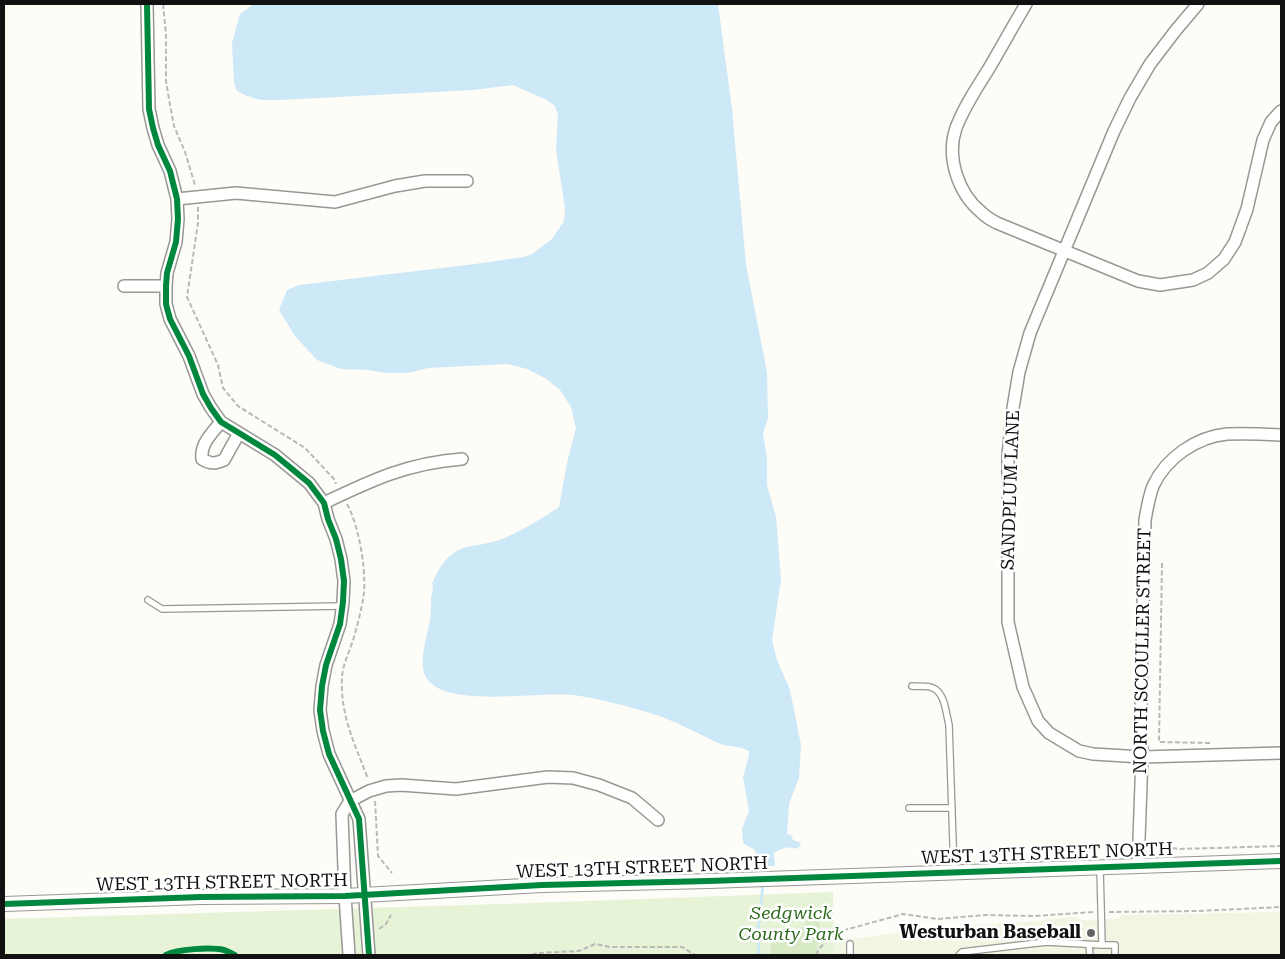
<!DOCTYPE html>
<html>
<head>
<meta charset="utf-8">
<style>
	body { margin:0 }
	#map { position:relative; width:1285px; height:959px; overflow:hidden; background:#fdfcf7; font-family:"Roboto Serif",serif }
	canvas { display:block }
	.frame { position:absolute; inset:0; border:5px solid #111; pointer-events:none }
</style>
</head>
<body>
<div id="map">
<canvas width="1285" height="959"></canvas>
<div class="frame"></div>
</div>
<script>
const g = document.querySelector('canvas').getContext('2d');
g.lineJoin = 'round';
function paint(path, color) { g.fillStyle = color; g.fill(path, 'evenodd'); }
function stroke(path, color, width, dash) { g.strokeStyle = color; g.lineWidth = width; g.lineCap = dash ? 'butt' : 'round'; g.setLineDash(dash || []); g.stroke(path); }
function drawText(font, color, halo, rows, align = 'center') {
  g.font = font + ' "Roboto Serif",serif'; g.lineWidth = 5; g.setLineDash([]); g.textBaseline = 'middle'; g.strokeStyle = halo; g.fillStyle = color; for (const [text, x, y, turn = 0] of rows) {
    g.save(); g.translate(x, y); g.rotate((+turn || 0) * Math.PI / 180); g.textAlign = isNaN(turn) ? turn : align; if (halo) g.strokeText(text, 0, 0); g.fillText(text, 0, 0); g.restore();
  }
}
const green = new Path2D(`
	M833,892L834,955H4V919L533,903Z`);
const forest = new Path2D(`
	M815,916C827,932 816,939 817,955H770L772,940L805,926L807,917Z`);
const pitch = new Path2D(`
	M1281,912V955H834V941L944,927L1042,921L1046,919L1075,917L1080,920L1118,919L1122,915Z`);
const water = new Path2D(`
	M254,4H718L732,109L746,265L767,372L768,418L763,434L767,458V485L776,517L781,579L772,640L777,660L790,690L801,745L799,778L789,804L787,834L791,835L793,840L801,843L798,849C788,846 782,848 774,853L775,866H757L755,850L743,843L742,829L749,811L743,777L749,755V751C735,744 727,748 716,742C695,732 673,720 650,713C628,706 603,700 580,696C545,689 445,711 426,677C418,663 427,636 430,621C431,614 431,606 431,598C432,593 434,589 432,584C440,565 450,549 472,546C483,544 491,543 502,539C522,531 541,519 559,507L568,458L576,428L571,407L560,390L545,378L527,369L507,364L428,368L408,373H387L368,370L341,369L317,360L295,336L279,310L287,290L299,285L475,264L524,257L532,254L552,239L564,221L565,208L556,150L558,115L555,106L547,100L513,85L473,90L279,100H261L247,96L237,91L234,83L232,43L240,14Z`);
const stream = new Path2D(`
	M764,875L765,866
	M759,955L758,932L763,884`);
const path = new Path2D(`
	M163,4L166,34V81L170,105L174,126L185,152L195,185
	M198,207V223L187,297L218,365L223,388L238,406L305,448L334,479L336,484
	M347,504C359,526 366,568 364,593C362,607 358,623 354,637C350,651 343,663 342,677C340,716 355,744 368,779
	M1162,563L1159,742L1210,743
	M375,801L378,856L392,873
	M1150,845L1179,849L1281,846
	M1109,912L1198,911L1281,907
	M379,929L386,924L391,915
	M532,955L537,953L579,951L595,944L610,947H682L695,955
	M817,955L818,950L828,939L841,931L903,914L938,919L986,915L1034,916L1094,912`);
const service = new Path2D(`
	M148,600L162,609L342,606
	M912,686C918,687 927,685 933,688C945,693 946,713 949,725L954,872
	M909,808H952
	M850,944V955
	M1102,945H1115V955
	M1089,946L1090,955
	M959,955L962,952L1046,942L1102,945L1100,868`);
const minor = new Path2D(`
	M147,4L149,109L153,128L158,145L170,171L177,199L178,219L176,242L167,273L166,286V304L170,319L189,356L203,394L211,408L221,422L275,455L309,483L324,503L328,519L336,539L341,559L344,581L343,602L340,624L326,665L322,686L320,710L323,731L329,754L359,819L369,955
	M1026,4C1013,26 1001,48 988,70C976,89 964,107 956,128C946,157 958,193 981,212C985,216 991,220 997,223L1138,281L1160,285L1193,280L1208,273L1224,259L1235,242L1247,209L1263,140L1271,122L1281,111
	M1198,4L1176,30L1150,64L1130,98L1114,131L1030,333L1019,372L1012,414L1008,456V622L1023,687L1038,721L1049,733L1079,751L1093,754L1142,757L1281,753
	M177,199L236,193L335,202L395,186L425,181H467
	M124,286H166
	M221,422C212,433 200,444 202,459C210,464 215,464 224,460L239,433
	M324,503C372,480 408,463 462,459
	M1138,866L1142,757L1141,691L1145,520C1147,508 1149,497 1153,486C1166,458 1196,437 1227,434C1245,433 1263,434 1281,435
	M349,955L345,896L342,814L350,801L369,791L386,786L401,785L456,789L548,777L573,778L599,785L632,798L658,820`);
const tertiary = new Path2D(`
	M4,904L201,897L345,896L542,885L709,881L1281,861`);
const cycleway = new Path2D(`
	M147,4L149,109L153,128L158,145L170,171L177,199L178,219L176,242L167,273L166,286V304L170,319L189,356L203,394L211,408L221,422L275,455L309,483L324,503L328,519L336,539L341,559L344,581L343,602L340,624L326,665L322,686L320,710L323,731L329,754L359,819L369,955
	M4,904L201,897L345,896L542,885L709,881L1281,861
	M166,955C177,949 211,947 224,950C228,951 232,954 235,955`);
const markers = [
	[1091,933,5,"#646362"]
];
const streetNames = [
	["SANDPLUM LANE",1011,490,-88],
	["NORTH SCOULLER STREET",1143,651,-89],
	["WEST 13TH STREET NORTH",1047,854,-2],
	["WEST 13TH STREET NORTH",642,868,-2],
	["WEST 13TH STREET NORTH",222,883,-1]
];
const parkNames = [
	["Sedgwick",791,914],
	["County Park",791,935]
];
const poiNames = [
	["Westurban Baseball",1081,933]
];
paint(green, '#e7f3d7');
paint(forest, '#d8eac5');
paint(pitch, '#f0f6e1');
paint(water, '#cde8f7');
stroke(stream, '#cde8f7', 3);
stroke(service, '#979795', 8);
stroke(minor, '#979795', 14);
stroke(tertiary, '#979795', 16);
stroke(path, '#b9b9b8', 2, [5, 2.5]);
stroke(service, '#fffffe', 5.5);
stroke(minor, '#fffffe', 11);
stroke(tertiary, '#fffffe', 14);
stroke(cycleway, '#00873e', 6);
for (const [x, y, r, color] of markers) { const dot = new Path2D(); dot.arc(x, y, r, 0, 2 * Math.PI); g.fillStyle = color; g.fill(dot); stroke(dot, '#fff', 2); }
drawText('18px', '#111', '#fff', streetNames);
drawText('italic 18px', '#2f6b1f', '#fff', parkNames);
drawText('bold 18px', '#111', '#fff', poiNames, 'right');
</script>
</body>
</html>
